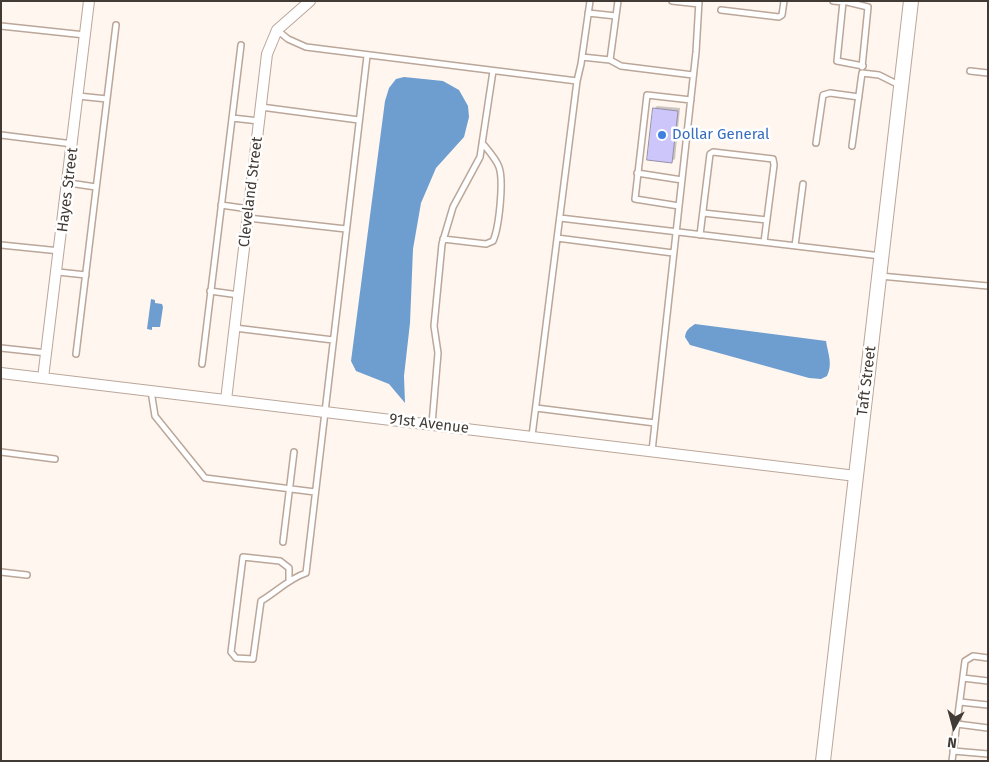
<!DOCTYPE html>
<html>
<head>
<meta charset="utf-8">
<style>
	body { margin:0 }
	#map { position:relative; width:989px; height:762px; overflow:hidden; background:#fff6f0; font-family:"Fira Sans",sans-serif }
	canvas { display:block }
	.frame { position:absolute; inset:0; border:2px solid #423a34; pointer-events:none }
	.north { position:absolute; left:929px; top:702px; width:50px; height:50px; -webkit-text-stroke:4px #fff; paint-order:stroke; rotate:187deg; font-size:14px; font-weight:700; line-height:20px; text-align:center; color:#423a34 }
	.north::after { content:''; display:block; margin:auto; width:18px; height:22px; background:#423a34; clip-path:polygon(50% 0,100% 100%,50% 72%,0 100%) }
</style>
</head>
<body>
<div id="map">
<canvas width="989" height="762"></canvas>
<div class="frame"></div>
<div class="north">N</div>
</div>
<script>
const g = document.querySelector('canvas').getContext('2d');
g.lineJoin = 'round';
function paint(path, color) { g.fillStyle = color; g.fill(path, 'evenodd'); }
function stroke(path, color, width, dash) { g.strokeStyle = color; g.lineWidth = width; g.lineCap = dash ? 'butt' : 'round'; g.setLineDash(dash || []); g.stroke(path); }
function drawText(font, color, halo, rows, align = 'center') {
  g.font = font + ' "Fira Sans",sans-serif'; g.lineWidth = 5; g.setLineDash([]); g.textBaseline = 'middle'; g.strokeStyle = halo; g.fillStyle = color; for (const [text, x, y, turn = 0] of rows) {
    g.save(); g.translate(x, y); g.rotate((+turn || 0) * Math.PI / 180); g.textAlign = isNaN(turn) ? turn : align; if (halo) g.strokeText(text, 0, 0); g.fillText(text, 0, 0); g.restore();
  }
}
const water = new Path2D(`
	M404,77L443,81L459,90L468,106L469,117L464,137L436,168L421,203L413,249L410,323L404,376L405,403L389,384L356,371L351,361L385,101L389,88L396,79Z
	M151,299L155,300V303L162,304L163,307L160,327H152V330L147,329Z
	M695,324L826,341C828,354 833,364 827,376L821,379L809,378L690,345L685,337C686,330 689,328 695,324Z`);
const shadow = new Path2D(`
	M657,106L680,108L675,159L672,161L654,109Z`);
const building = new Path2D(`
	M653,108L678,111L672,163L647,160Z`);
const service = new Path2D(`
	M618,1L610,60L621,66L693,75
	M672,1L699,4
	M833,1L843,2L837,61L863,66
	M843,1L868,7L862,67
	M721,10L779,17L782,15L784,1
	M588,13L616,16
	M1,26L85,35
	M277,30L288,39L306,47L577,81
	M582,57L610,60
	M970,71L988,73
	M78,96L107,99
	M261,107L359,120
	M232,118L259,121
	M1,135L73,144
	M816,143L823,95L830,93L859,97
	M852,146L862,73L879,75L901,86
	M637,173L682,180
	M69,183L96,187
	M221,205L249,209
	M679,206L635,199L647,95L691,100
	M703,213L767,220
	M248,218L346,229
	M560,218L881,256
	M700,235L710,154L713,152L773,159L774,165L764,242
	M557,238L673,253
	M443,239L486,244L493,241C499,228 504,181 499,167C496,159 488,150 483,144
	M1,245L60,251
	M795,246L803,184
	M58,272L86,275
	M880,276L988,286
	M210,291L239,295
	M235,328L333,340
	M1,348L47,353
	M76,354L116,25
	M202,364L241,45
	M151,391L155,416L205,478L315,492
	M536,408L655,423
	M432,424L438,353L434,326L442,244L453,207L480,157L493,71
	M532,436L577,81L581,64L590,1
	M652,451L696,52L699,1
	M1,452L55,459
	M283,542L294,452
	M1,572L27,575
	M289,579V568L280,561L243,557L231,652L236,658L253,659L261,601C278,591 288,579 306,573L367,56
	M963,678L988,681
	M960,702L988,705
	M957,724L988,728
	M953,751L988,754
	M952,761L965,661L973,656L988,658`);
const minor = new Path2D(`
	M1,373L856,476
	M43,378L89,1
	M226,400L267,54L277,30L310,1`);
const secondary = new Path2D(`
	M823,761L911,1`);
const markers = [
	[662,135,5,"#3f7fe0"]
];
const shopNames = [
	["Dollar General",672,135]
];
const streetNames = [
	["Hayes Street",68,190,-83],
	["Cleveland Street",251,192,-83],
	["Taft Street",867,381,-83],
	["91st Avenue",429,424,7]
];
paint(water, '#6d9ecf');
paint(shadow, '#0003');
paint(building, '#cdc6fa');
stroke(building, '#9491a6', 1);
stroke(service, '#bba79a', 8);
stroke(minor, '#bba79a', 12);
stroke(secondary, '#bba79a', 16);
stroke(service, '#fff', 5);
stroke(minor, '#fff', 10);
stroke(secondary, '#fff', 14);
for (const [x, y, r, color] of markers) { const dot = new Path2D(); dot.arc(x, y, r, 0, 2 * Math.PI); g.fillStyle = color; g.fill(dot); stroke(dot, '#fff', 2); }
drawText('15px', '#366cbe', '#fff', shopNames, 'left');
drawText('15px', '#423a34', '#fff', streetNames);
</script>
</body>
</html>
